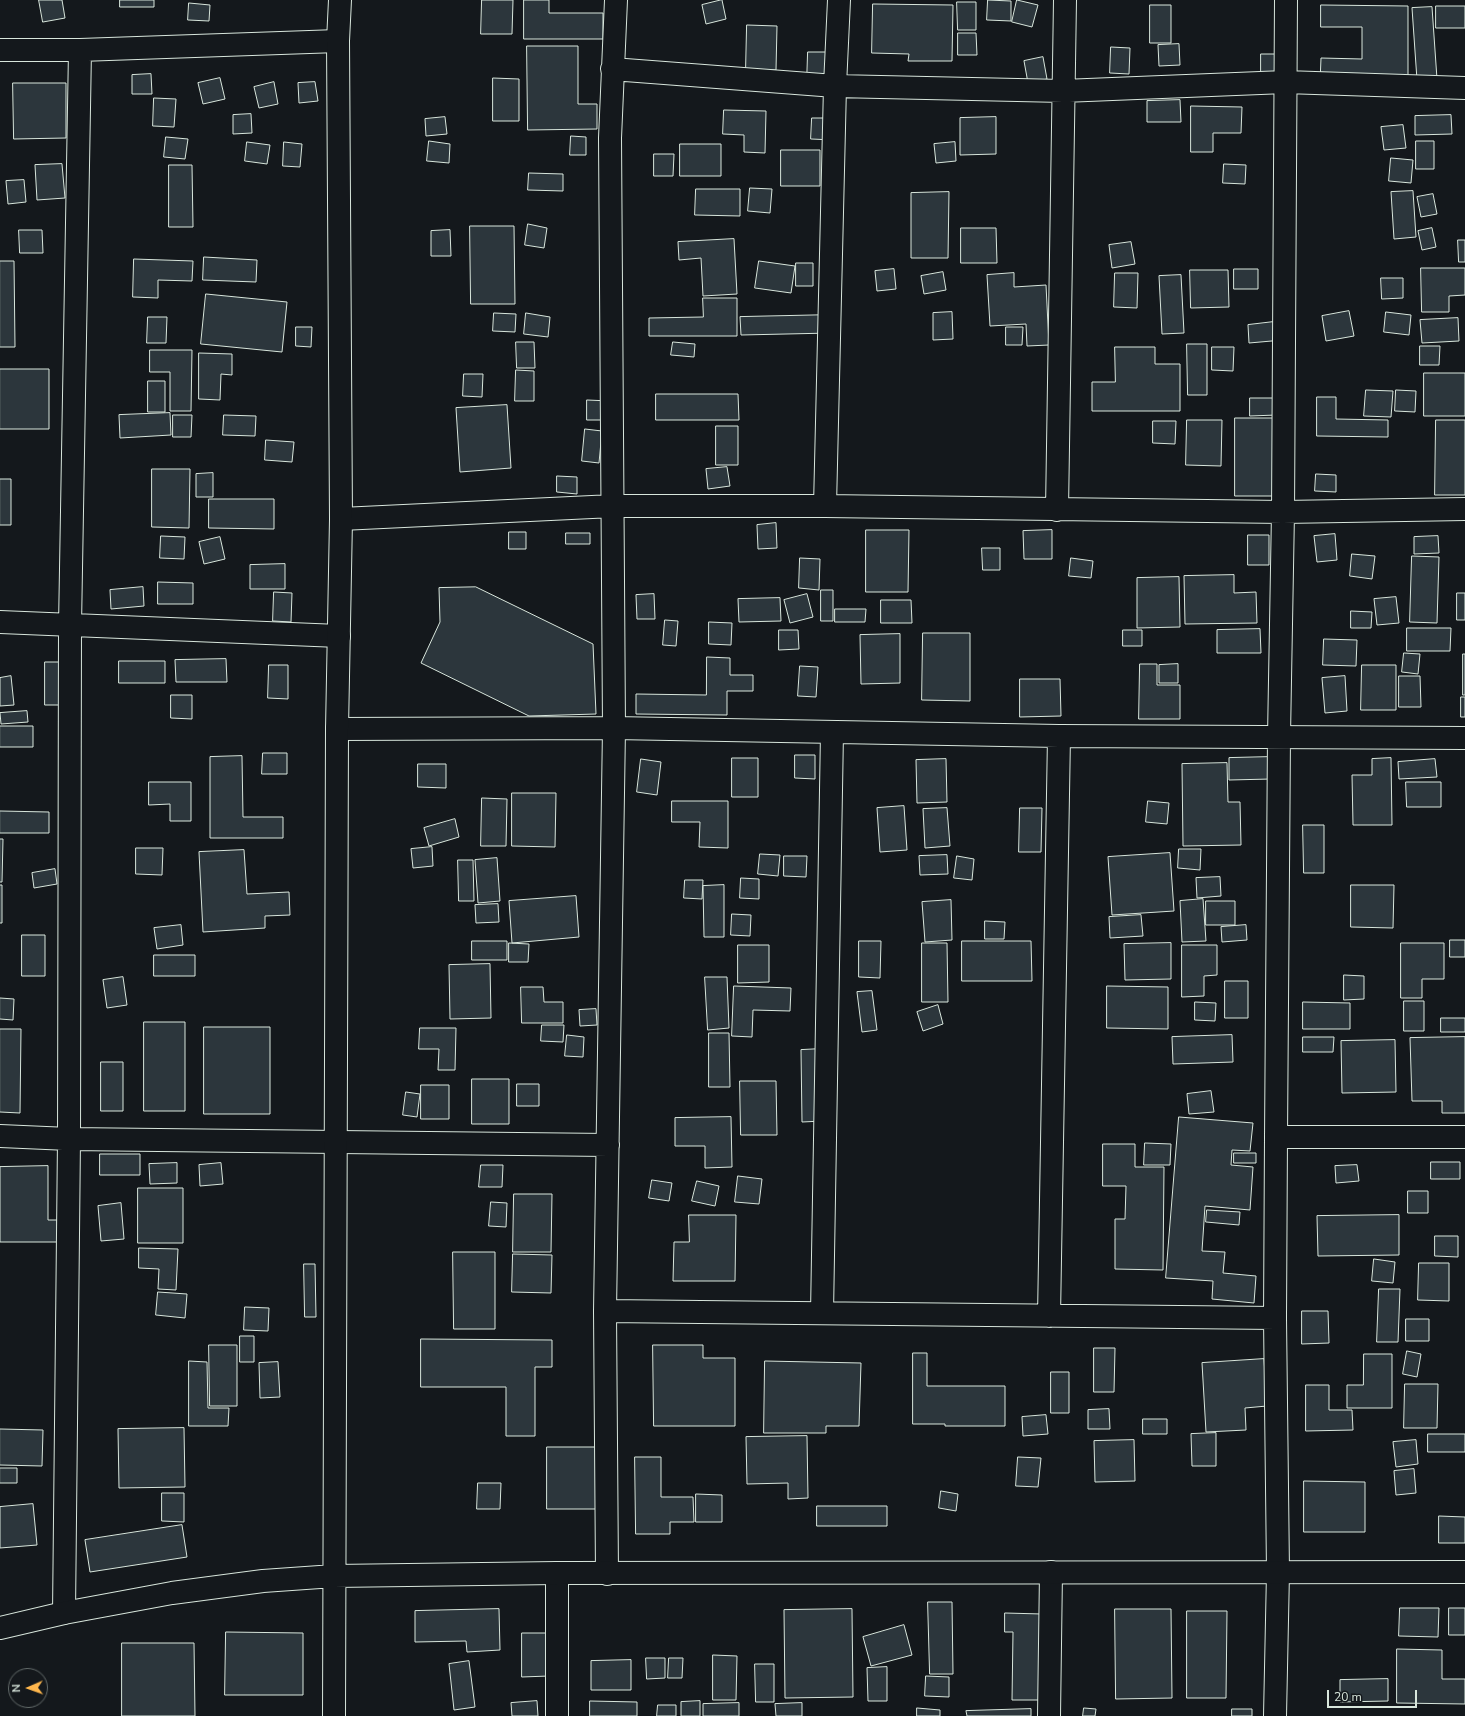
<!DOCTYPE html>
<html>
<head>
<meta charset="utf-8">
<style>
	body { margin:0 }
	#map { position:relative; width:1465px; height:1716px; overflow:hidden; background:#14181c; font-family:"Nunito Sans",sans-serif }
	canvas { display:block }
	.north { position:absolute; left:8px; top:1668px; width:40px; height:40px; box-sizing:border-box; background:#14181c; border:1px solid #626a69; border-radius:50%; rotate:268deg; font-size:11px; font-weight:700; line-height:16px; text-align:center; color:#d8e6dc }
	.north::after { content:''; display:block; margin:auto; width:14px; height:18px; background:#ffb74d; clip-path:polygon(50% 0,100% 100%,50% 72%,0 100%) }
	.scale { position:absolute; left:1327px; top:1690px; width:90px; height:18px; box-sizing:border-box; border:2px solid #d8e6dc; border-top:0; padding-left:5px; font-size:12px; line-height:14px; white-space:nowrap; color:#d8e6dc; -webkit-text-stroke:3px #14181c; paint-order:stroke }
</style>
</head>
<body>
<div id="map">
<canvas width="1465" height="1716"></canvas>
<div class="north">N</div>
<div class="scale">20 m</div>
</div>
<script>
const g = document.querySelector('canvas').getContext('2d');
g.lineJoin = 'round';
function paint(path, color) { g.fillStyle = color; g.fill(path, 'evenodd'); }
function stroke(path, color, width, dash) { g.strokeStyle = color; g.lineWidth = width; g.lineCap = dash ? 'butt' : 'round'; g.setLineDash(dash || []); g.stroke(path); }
const building = new Path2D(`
	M39,0H62L65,18L43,22Z
	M120,0H154V7H120Z
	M482,0H513L512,34H481Z
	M524,0H549V13H603V39H524Z
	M722,0L726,19L706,24L702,5Z
	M988,0L1011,1V21L987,20Z
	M1017,0L1038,5L1032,27L1012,22Z
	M957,2H976V30H958Z
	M189,3L210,5L209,21L188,20Z
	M873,4L953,5L952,61H908L909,54L872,53Z
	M1150,5H1171V43H1150Z
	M1321,5L1408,6V83H1320L1321,58L1362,59V27H1321Z
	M1436,6H1465V28H1436Z
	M1432,7L1437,79L1417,80L1412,8Z
	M747,25L777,26L776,70L746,69Z
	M958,33H976L977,55H958Z
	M1179,44L1180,65L1159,66L1158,45Z
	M527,46H578V104H597V129L528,130Z
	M1111,47L1130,48L1129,74L1110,73Z
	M808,52H829L828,84L807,83Z
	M1261,54H1281V77L1261,76Z
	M1043,57L1047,79L1028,83L1024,61Z
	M151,74L152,94H132V75Z
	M220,78L225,99L203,104L198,83Z
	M493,78L519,79V121H493Z
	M274,82L278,104L259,108L254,87Z
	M315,82L318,101L299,103L298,83Z
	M13,83H66V138L14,139Z
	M154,98L176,99L174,127L153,126Z
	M1180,100L1181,122H1147V101Z
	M1191,106L1242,107L1241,133H1213V152H1191Z
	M724,110L766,111L765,153L744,152V135L723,134Z
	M251,114L252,133L233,134V115Z
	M1451,115L1452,134L1415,135V116Z
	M445,117L447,134L426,136L425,119Z
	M996,117V154L960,155V118Z
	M812,118H834L833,140L811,139Z
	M1403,125L1406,148L1384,150L1381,127Z
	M571,136L586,137V155H570Z
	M166,137L188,139L185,159L164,157Z
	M429,141L450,144L449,163L427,161Z
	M1416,141H1434V169H1416Z
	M247,142L270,145L267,164L245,161Z
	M284,142L302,144L300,167L283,166Z
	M955,142L956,161L936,163L934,144Z
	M680,144H721V176H680Z
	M781,150H820V186H781Z
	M654,154H674L673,176H654Z
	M1391,158L1413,160L1411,183L1389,181Z
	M62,164L65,198L37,200L35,165Z
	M1224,164L1246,165L1245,184L1223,183Z
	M169,165H192L193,227H169Z
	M529,173L563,174V191L528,190Z
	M24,180L26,202L8,204L6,181Z
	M750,188L772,189L770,213L748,211Z
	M696,189H740V216L695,215Z
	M1413,191L1416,237L1394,239L1391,192Z
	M949,192L948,258H911V193Z
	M1433,194L1437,214L1421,217L1417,197Z
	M528,224L547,228L544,248L525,245Z
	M470,226H514L515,304H471Z
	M961,228H996L997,263H961Z
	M1432,228L1436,247L1422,250L1418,231Z
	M19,230H42L43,253H20Z
	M450,230L451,256H431V231Z
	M734,239L737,294L703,296L701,258L679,260L678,242Z
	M1458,240H1465V262H1459Z
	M1131,242L1135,264L1112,268L1109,245Z
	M204,257L257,260L256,282L203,280Z
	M134,259L193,261L192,281L158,280V298L133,297Z
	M0,261H14L15,347H0Z
	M759,261L795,266L791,293L755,288Z
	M796,263H813V286H796Z
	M1421,268H1465V295L1449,296V312H1422Z
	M894,269L896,289L877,291L875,271Z
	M1234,269H1258V289H1234Z
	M1190,270H1228L1229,307L1191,308Z
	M943,272L946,290L924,294L921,276Z
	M1014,273V287L1046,285L1049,345L1027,346L1026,324L990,326L987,275Z
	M1115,273H1138L1137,308L1114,307Z
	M1181,275L1184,333L1162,334L1159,276Z
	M1381,278H1403V298L1382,299Z
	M206,294L287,302L282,352L201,344Z
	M703,298H737V336H649V318L703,317Z
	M1349,311L1354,336L1326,341L1322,316Z
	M952,312L953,339L933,340V313Z
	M1386,312L1411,315L1409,335L1384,332Z
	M494,313L516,314L515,332L493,331Z
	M526,313L550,317L548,337L524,334Z
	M831,315V333L741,335L740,317Z
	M148,317H167L166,343H147Z
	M1458,318L1459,341L1422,343L1420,320Z
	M1282,321L1283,340L1249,343L1248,325Z
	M296,327H312L311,347L296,346Z
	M1006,327H1023L1022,345H1006Z
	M516,342H534L535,368H517Z
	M673,342L695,344L694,357L671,355Z
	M1187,344H1207V395H1188Z
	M1420,346H1440L1439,365H1420Z
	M1115,347H1155V364H1180V411H1092V382H1115Z
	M1212,347H1234L1233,371L1212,370Z
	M150,350H192L191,411H170V372H150Z
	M199,353L232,354V375L221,374L220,400L199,399Z
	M0,369H49V429H0Z
	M516,370L534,371V401H515Z
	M1424,373H1465V416H1424Z
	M464,374H483L482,397L463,396Z
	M148,381H165V412H148Z
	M1366,390L1393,391L1391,417L1364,416Z
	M1396,390L1416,391L1415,412L1395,411Z
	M656,394H738L739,420H656Z
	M1317,397H1336V419L1388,420V437L1317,436Z
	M1250,398H1276L1277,415L1250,416Z
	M587,400L610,401V420H587Z
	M507,405L511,468L460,472L456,408Z
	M170,413L171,435L120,438L119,415Z
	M173,415H192L191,437H173Z
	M224,415L256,416L255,436L223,435Z
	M1235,418H1282L1283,496H1235Z
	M1187,420H1222L1221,466L1186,465Z
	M1436,420H1465V495H1435Z
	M1153,421H1176L1175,444L1153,443Z
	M716,426H738V465H716Z
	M585,429L602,431L599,463L582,461Z
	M266,440L294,442L292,462L265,460Z
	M727,467L730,486L708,489L706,469Z
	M152,469H190L189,528L152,527Z
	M213,473V497H196V474Z
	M1316,474L1336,475V492L1315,491Z
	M557,476L577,477V494L557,492Z
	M0,479H11V525H0Z
	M209,499H274V529L209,528Z
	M776,523L777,548L758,549L757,525Z
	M866,530H909L908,592H866Z
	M1052,530V559H1024L1023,531Z
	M509,532H526V549H509Z
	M566,533H590V544H566Z
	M1335,534L1337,560L1317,562L1314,536Z
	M1248,535H1269V565H1248Z
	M161,536L185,537L184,559L160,558Z
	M1438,536L1439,553L1414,554V537Z
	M220,537L225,559L204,564L199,542Z
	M982,548H1000V570H983Z
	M1352,554L1375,556L1372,579L1350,576Z
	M1412,556L1439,557L1437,623L1410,622Z
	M800,558L820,559L819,590L799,588Z
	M1071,558L1093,561L1091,578L1069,576Z
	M285,564V589H250V565Z
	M1234,575V593L1256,592L1257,623L1185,624L1184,576Z
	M1179,577L1180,627L1137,628V578Z
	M158,582L193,583V604H158Z
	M143,587L144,606L111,609L110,590Z
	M476,587L593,644L596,714L529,716L421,663L440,622L439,588Z
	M821,590H833V621H821Z
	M274,592L292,593L291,622L273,621Z
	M1457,593H1465V620H1457Z
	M654,594L655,619H637L636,595Z
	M807,594L813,617L790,623L784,600Z
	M1396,597L1399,623L1377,625L1374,599Z
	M780,598L781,621L739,622L738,599Z
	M881,600H911L912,623H881Z
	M835,609H866L865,622H835Z
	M1351,611L1372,612L1371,628H1351Z
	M665,620L678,621L676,646L663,645Z
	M709,622L732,623L731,645L709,644Z
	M1407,628H1451L1450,651H1407Z
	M1260,629L1261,653H1217V630Z
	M779,630H798L799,649L779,650Z
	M1123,630H1142V646H1123Z
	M923,633H970V701L922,700Z
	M900,634V683L861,684L860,635Z
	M1324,639L1357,640L1356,666L1323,665Z
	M1404,653L1420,654L1418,674L1402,672Z
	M1463,654H1465V695H1463Z
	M707,657L730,658V675H753V691H727V715L636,714V694L706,695Z
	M226,659L227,682H176L175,660Z
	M119,661H165V683H119Z
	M45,662H66L65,705H45Z
	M1140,664H1157V685H1180V719H1139Z
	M1178,664V683H1159V665Z
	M269,665H288V699L268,698Z
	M1362,665H1396V710H1361Z
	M800,666L818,667L816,697L798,696Z
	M11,676L14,705L0,706V678Z
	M1345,676L1347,711L1325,713L1322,678Z
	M1399,676H1420L1421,707H1399Z
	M1020,679H1060L1061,716L1020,717Z
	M171,695H192V719L171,718Z
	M1461,697H1465V717H1461Z
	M27,711L28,722L1,724L0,713Z
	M0,726H33V747H0Z
	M263,753H287V774H262Z
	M795,755H815V779L795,778Z
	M242,756L243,817H283V838H210V757Z
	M1270,757L1271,779L1229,780V758Z
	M732,758H758V797H732Z
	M1391,758L1392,825H1353L1352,775H1372V759Z
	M641,759L661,762L657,795L637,792Z
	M946,759L947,802L917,803L916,760Z
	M1435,759L1437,777L1399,779L1398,762Z
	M1227,763L1228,802H1240L1241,845L1183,846L1182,764Z
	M418,764H446V788L418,787Z
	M149,782H191V821H170V804L149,805Z
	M1406,782H1441V807H1407Z
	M512,793H556L555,847L512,846Z
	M482,798L507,799L506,846H481Z
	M672,801H728V848L699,847L700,822H672Z
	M1148,801L1169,803L1167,824L1146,822Z
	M904,806L907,850L880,852L877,808Z
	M947,808L950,846L925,848L923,809Z
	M1020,808H1042L1041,852H1019Z
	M0,811L49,812V833H0Z
	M455,819L459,837L429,846L424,828Z
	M1303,825H1324V873H1304Z
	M0,839H3L2,882H0Z
	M432,847L433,866L413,868L411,849Z
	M136,848H163L162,875L136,874Z
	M1179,849H1201L1200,870L1178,868Z
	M244,850L247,894L289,892L290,915L265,916V928L203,932L199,852Z
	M1170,853L1174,911L1112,915L1108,857Z
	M760,854L780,855L778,876L758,874Z
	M947,855L948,874L920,875L919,856Z
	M784,856H807L806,877L784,876Z
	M957,856L974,859L972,880L954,878Z
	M497,858L500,901L478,903L475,860Z
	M458,860H473L474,901H459Z
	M55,869L57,884L34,888L32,873Z
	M1220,877L1221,896L1197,898L1196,878Z
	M741,878L759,879V899L740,898Z
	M685,880H703L702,899L684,898Z
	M0,885H2V923H0Z
	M724,885V937H704L703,886Z
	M1351,885H1394L1393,928L1351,927Z
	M576,896L579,937L512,943L509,901Z
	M1203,899L1206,941L1182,942L1180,901Z
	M951,900L952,940L925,942L922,902Z
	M1206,901H1235V925H1206Z
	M498,904L499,922L476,923L475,905Z
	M732,914L751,915L750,936L731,935Z
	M1141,915L1143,936L1110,938L1109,917Z
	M985,921L1005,922L1004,939H985Z
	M181,925L183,945L157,949L154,928Z
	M1246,925L1247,940L1222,942L1221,927Z
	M22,935H45V976H22Z
	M1450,940H1465V957H1450Z
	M472,941H507V960H472Z
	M859,941H881L880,978L859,977Z
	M962,941H1031L1032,981H962Z
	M509,943L529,944L528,962H509Z
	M922,943H947L948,1002H922Z
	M1171,943V979L1125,980L1124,944Z
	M1401,943H1444V979H1422V998H1401Z
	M738,945H769V982L738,983Z
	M1182,945H1217V975L1204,976V996L1182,997Z
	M154,955H195V976H154Z
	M490,964L491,1018L450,1019L449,965Z
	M1344,975L1364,976V999L1344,1000Z
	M123,977L127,1005L107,1008L103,980Z
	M705,977H727L729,1028L708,1030Z
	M1225,981H1248V1018H1225Z
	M734,986L791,988L790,1011L753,1010L752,1037L732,1036Z
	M1107,986L1168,987V1029L1107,1028Z
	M521,987H543L544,1002H563V1023H522Z
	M872,991L877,1030L862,1032L857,992Z
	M0,998L14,999L13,1020L0,1019Z
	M1404,1001H1424V1031H1404Z
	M1195,1002L1216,1003L1215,1021L1195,1020Z
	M1303,1002L1350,1003V1029H1303Z
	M938,1005L943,1024L923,1031L917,1012Z
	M596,1009L597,1025L580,1026L579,1010Z
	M1441,1018H1465V1032H1441Z
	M144,1022H185V1111H144Z
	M542,1025H564L563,1042L541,1041Z
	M204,1027H270V1114H204Z
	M420,1028H456L455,1070H438L439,1049H419Z
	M0,1029H21L20,1113L0,1112Z
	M709,1033H729L730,1087H709Z
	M567,1035L584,1037L583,1057L565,1056Z
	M1232,1035L1233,1062L1173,1064L1172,1037Z
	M1303,1037H1334L1333,1052H1303Z
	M1465,1037V1113H1442V1101H1412L1410,1038Z
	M1395,1040L1396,1092L1342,1093L1341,1041Z
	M821,1049L823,1121L802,1122L801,1050Z
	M101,1062H123V1111H101Z
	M472,1079H509V1124H472Z
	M740,1081H776L777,1135H741Z
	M517,1084H539V1106H517Z
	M421,1085H449V1119H421Z
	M1211,1091L1214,1112L1189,1114L1187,1094Z
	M406,1092L420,1094L417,1117L403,1115Z
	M731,1117L732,1167L705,1168V1146H675V1118Z
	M1179,1117L1253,1123L1250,1151L1232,1150L1231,1165L1253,1167L1250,1210L1205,1206L1202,1251L1225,1252L1223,1273L1256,1276L1254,1303L1212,1299L1213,1281L1166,1278Z
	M1145,1143L1171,1144L1170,1165H1144Z
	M1103,1144H1135V1167H1164L1163,1270L1115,1269V1219H1125L1126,1186H1103Z
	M1234,1153H1256V1163H1234Z
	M100,1154H140V1175H100Z
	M1431,1162H1460V1179H1431Z
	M177,1163V1183L150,1184L149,1164Z
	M221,1163L223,1184L200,1186L199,1165Z
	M481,1165H503L502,1187H479Z
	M1357,1165L1359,1181L1336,1183L1335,1166Z
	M48,1166V1220H57L58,1242H0V1167Z
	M738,1176L762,1179L759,1204L735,1202Z
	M652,1180L672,1183L669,1201L649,1198Z
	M697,1181L719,1186L715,1206L692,1201Z
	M138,1188H183V1243H138Z
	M1408,1191H1428V1213H1408Z
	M514,1194H552L551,1252H513Z
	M491,1202L507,1203L506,1227L489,1226Z
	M121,1203L124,1239L101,1241L98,1206Z
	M1207,1210L1240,1212L1239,1225L1206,1222Z
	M689,1215H736L735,1281H673L674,1242H689Z
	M1399,1215V1255L1318,1256L1317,1216Z
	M1435,1236H1458V1257L1435,1256Z
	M139,1248L178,1249L176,1290L158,1289L159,1269L139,1268Z
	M453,1252H495V1329H454Z
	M513,1254L552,1255L551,1293L512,1292Z
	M1374,1259L1395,1262L1393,1283L1372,1281Z
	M1419,1263H1449V1301L1418,1300Z
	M304,1264H315L316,1317H305Z
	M1379,1289H1400L1398,1342H1377Z
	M158,1292L187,1294L185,1318L156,1315Z
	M245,1307L269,1308L268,1331L244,1330Z
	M1302,1311H1328L1329,1343L1302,1344Z
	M1406,1319H1429V1341H1406Z
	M240,1336H254V1362H240Z
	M421,1339L552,1340V1367H535V1436H506V1387H421Z
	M209,1345H237V1406H210Z
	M653,1345H703V1358H735V1426H654Z
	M1094,1348H1115L1114,1392H1094Z
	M1407,1351L1421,1354L1417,1377L1403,1374Z
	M913,1353H927V1386H1005V1426H945V1424H913Z
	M1364,1354H1392V1408H1347V1385H1363Z
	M1264,1359L1267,1406L1245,1408L1246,1430L1206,1432L1202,1363Z
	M189,1361L207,1362L208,1408H229L228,1426H189Z
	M765,1361L861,1363L859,1426H826V1433H764Z
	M278,1362L280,1397L260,1398L259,1363Z
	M1051,1372H1069V1413H1051Z
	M1405,1384H1438L1437,1428H1404Z
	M1306,1385H1329V1410H1352L1353,1430L1306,1431Z
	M1109,1409L1110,1429H1088V1410Z
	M1046,1415L1048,1434L1023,1436L1022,1417Z
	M1143,1419H1167V1434H1143Z
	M184,1428L185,1487L119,1488L118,1429Z
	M0,1429L43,1430L42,1466L0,1465Z
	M1216,1433V1466H1192L1191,1434Z
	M1428,1434H1465V1452H1428Z
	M807,1436L808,1498L788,1499V1483L747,1484L746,1437Z
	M1134,1440L1135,1481L1095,1482L1094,1441Z
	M1416,1440L1418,1464L1396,1467L1393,1442Z
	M547,1447H596V1509H547Z
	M635,1457H661V1497H693L694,1522H670V1534H636Z
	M1018,1457L1041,1458L1038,1487L1016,1486Z
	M0,1468H17V1483H0Z
	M1414,1469L1416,1493L1396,1495L1394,1471Z
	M1304,1481L1365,1482V1532H1304Z
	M478,1483H501L500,1509H477Z
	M941,1491L958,1494L956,1511L939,1508Z
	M162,1493H184V1522L162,1521Z
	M696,1494L722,1495V1522H696Z
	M33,1504L37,1545L0,1548V1507Z
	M817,1506H887V1526H817Z
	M1439,1516L1465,1517V1543H1439Z
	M182,1525L187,1557L90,1572L85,1540Z
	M928,1602H952L953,1674H930Z
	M1400,1608H1439L1438,1637L1399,1636Z
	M1449,1608H1465V1635H1449Z
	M499,1609L500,1650L467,1652L466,1641L415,1642V1611Z
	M852,1609L853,1697L785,1698L784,1610Z
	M1115,1609H1171L1172,1698L1116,1699Z
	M1187,1611H1227L1226,1698H1187Z
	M1005,1613L1042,1614L1041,1700H1012L1013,1632H1005Z
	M904,1625L912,1655L871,1666L863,1637Z
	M226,1632L303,1633V1695H225Z
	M522,1633H549V1676L522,1677Z
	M122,1643H194L195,1716H122Z
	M1397,1649L1442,1650V1679H1465V1704L1397,1703Z
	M713,1655L737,1656L736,1700H713Z
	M646,1658H665V1678L647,1679Z
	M669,1658H683L682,1678H668Z
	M631,1660V1690H591V1661Z
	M469,1661L475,1707L454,1710L449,1664Z
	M755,1664H774V1702H756Z
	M887,1667V1701H868L867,1668Z
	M926,1676L949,1677V1697L925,1696Z
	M1388,1679V1701L1340,1702V1680Z
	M537,1701L538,1716H512L511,1703Z
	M590,1701L637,1702V1716H590Z
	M700,1701V1716H681V1702Z
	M739,1703V1716H703V1704Z
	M802,1703V1716H776L775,1704Z
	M658,1705H676V1716H657Z
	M917,1708L940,1710V1716H917Z
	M1084,1708L1096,1709L1095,1716H1083Z
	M1031,1709V1716H967L966,1711Z
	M1232,1709H1252V1716H1232Z`);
const minor = new Path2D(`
	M0,50H80L338,41
	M612,69L835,86L1063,91L1285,82L1465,88
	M825,506L835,86L839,0
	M1057,510L1065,0
	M341,519L613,506H825L1283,512L1465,509
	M0,622L339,636
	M337,729L614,728L1059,736L1465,738
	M0,1136L69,1139L608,1145
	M1276,1137H1465
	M605,1311L1275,1318
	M822,1313L832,732
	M1049,1316L1059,736
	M557,1573V1716
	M607,1574L605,1311L614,728L610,138L616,0
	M64,1613L69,1139L70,626L80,50
	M1049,1716L1051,1572
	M1275,1716L1278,1572L1275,1318L1276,1137L1279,736L1283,512L1286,0`);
const tertiary = new Path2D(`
	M0,1628L64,1613L172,1593L263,1581L334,1576L557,1573L1465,1572
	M334,1716L337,729L341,519L338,41L340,0`);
paint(building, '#2c363c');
stroke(building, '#d8e6dc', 1);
stroke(minor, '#d8e6dc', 24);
stroke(tertiary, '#d8e6dc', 24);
stroke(minor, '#14181c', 22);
stroke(tertiary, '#14181c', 22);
</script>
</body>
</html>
